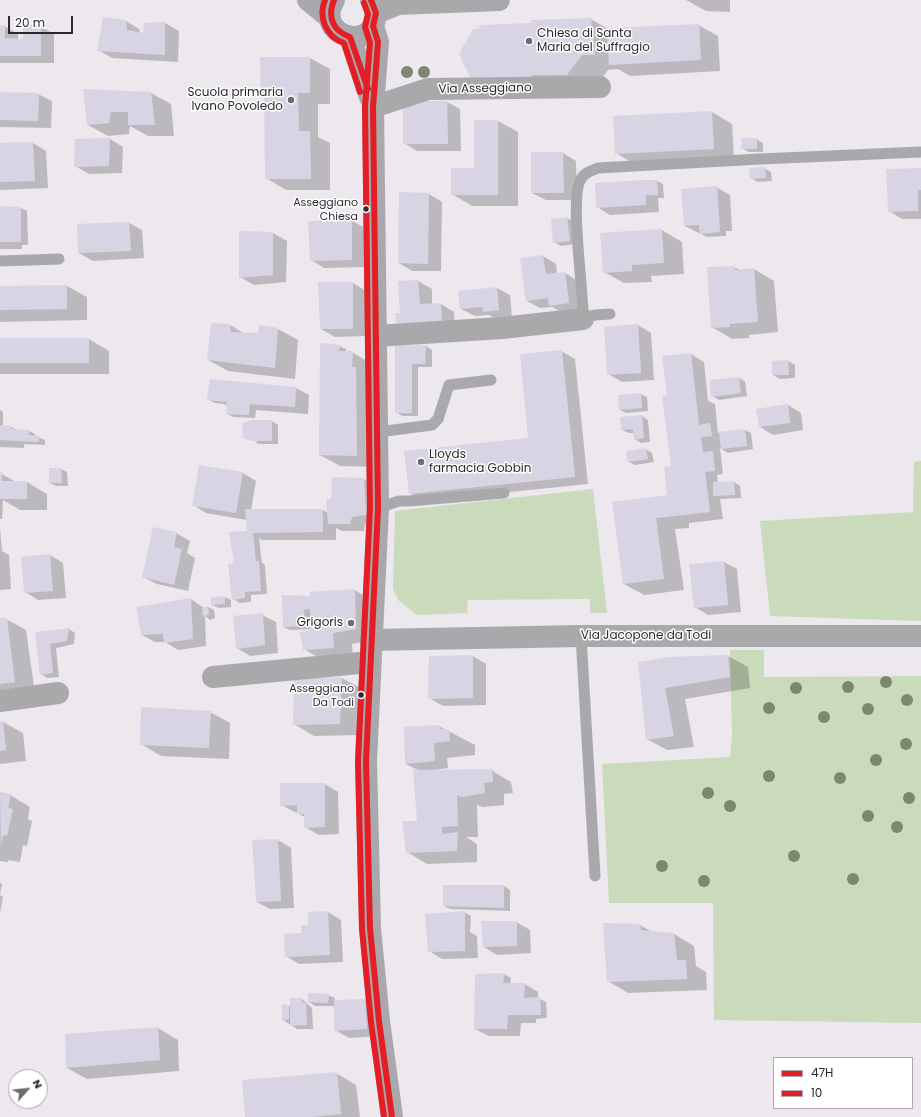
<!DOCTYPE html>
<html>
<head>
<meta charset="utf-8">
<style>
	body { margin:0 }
	#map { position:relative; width:921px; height:1117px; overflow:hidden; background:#ece8ee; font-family:Poppins,sans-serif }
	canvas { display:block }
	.legend { position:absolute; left:773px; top:1057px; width:140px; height:52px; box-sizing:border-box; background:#fff; border:1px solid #aba9ab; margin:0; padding:5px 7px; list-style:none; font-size:12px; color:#2c292e }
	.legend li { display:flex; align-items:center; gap:8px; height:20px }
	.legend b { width:20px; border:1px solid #aba9ab }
	.north { position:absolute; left:8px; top:1069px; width:40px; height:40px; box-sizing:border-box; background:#fff; border:1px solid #aba9ab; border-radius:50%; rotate:63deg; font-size:11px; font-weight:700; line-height:16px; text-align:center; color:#2c292e }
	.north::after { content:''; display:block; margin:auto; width:14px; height:18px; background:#6f6c71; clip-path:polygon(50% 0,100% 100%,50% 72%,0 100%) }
	.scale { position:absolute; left:8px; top:16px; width:65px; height:18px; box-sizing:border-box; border:2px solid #2c292e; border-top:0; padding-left:5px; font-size:12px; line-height:14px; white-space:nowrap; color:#2c292e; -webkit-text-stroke:3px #fff; paint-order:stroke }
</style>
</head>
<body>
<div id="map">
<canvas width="921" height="1117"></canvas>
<ul class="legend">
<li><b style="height:5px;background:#e31e24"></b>47H</li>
<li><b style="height:5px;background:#e31e24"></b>10</li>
</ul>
<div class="north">N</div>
<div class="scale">20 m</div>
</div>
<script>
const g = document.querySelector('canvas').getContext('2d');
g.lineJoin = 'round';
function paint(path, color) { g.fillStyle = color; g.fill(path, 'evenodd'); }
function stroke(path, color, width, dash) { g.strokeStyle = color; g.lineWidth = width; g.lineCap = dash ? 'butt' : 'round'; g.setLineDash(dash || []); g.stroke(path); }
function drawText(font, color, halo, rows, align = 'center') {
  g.font = font + ' Poppins,sans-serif'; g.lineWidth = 3; g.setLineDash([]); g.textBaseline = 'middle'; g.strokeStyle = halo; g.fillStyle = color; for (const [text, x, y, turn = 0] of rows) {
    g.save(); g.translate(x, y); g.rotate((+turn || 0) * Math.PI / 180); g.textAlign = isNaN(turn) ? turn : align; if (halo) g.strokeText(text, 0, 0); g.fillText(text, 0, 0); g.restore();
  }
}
const green = new Path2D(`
	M921,461V621L770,616L760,521L913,512L914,462Z
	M593,489L607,613H590V599L468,600L467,613L417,615L399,601L393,589L395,511Z
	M730,650H764V677L921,676V1023L714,1020L713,903H609L602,764L730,757L732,736Z`);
const shadow = new Path2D(`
	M686,0H730V12L706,11Z
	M591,19L608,29L698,25L718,36L720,71L630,76L618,69L608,70L593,90L509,96L479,30Z
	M126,21L139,29L140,33L144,34L145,24L165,23L179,31L178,62L112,58L98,50Z
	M0,26H4L18,34V39L24,40L40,26L54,34V63H0Z
	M310,58L330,69V104H318V137L330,143V190H286L266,178L265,95L262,93Z
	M84,90L151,93L171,104L174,136H148L130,126L129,134L108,136L88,125Z
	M0,93L38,94L52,101L51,128L0,127Z
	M447,102L460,109L461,151H417L404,143Z
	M712,112L732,124L734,160L636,165L616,153Z
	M498,121L518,132V206H472L452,194L475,169Z
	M110,139L123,147L122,173L89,174L75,166Z
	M756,139L763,143V152H749L742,148Z
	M33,143L46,151L48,188L0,190V144Z
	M563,153L576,161L577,200H546L532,193Z
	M764,168L771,172L772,181L758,182L751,178Z
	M921,169V219H902L889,211Z
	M657,181L663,184L664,198H658L659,212L610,215L597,207Z
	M716,187L730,195L732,231H726V236L707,237L685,226Z
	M429,194L442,202L441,271H412L399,263Z
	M0,207L21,208L27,211L28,245H22V249H0Z
	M567,218L574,222L576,244L561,246L554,242Z
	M351,220L365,228V267L324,268L311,260Z
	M129,223L142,230L144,258L93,261L79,253L78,225Z
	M662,230L682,242L684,274L651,276L652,282L624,283L604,272Z
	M240,232L273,233L287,241L286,282L254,285L240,277Z
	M543,256L556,264L557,274L565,273L578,281L582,310L563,313L552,307L540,308L527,301Z
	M734,267L740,270L754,269L774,281L778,332L749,335V338L732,339L712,327Z
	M418,281L432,289V304H441L454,312L455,331L401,314L399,282Z
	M353,283L366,291V336L335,337L321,329Z
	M67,286L87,297V320L0,322V287Z
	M497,288L510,295L512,318L497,319L489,315L475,316L461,309Z
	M212,324L230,325L245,334H259L278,329L298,340L295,379L228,371L208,360Z
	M638,325L651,333L654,380L622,382L608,374Z
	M0,339H89L109,351V374H0Z
	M339,346L346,349V352H352L372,364L376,467L340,466L320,455Z
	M426,346L432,350V367H418V416H402L396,412V347Z
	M561,351L575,359L588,484L423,501L410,493L529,439Z
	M691,354L704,362L708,401L715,404L718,433L745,430L751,433L753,449L728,453L720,448L723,474L717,475L718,483L734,482L740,486L741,498L720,499L723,519L689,523V528L675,529L684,590L644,595L624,584L613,503L667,496L672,467L668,396Z
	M788,361L795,365V378L780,379L773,375V362Z
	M739,378L745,381L747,396L719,400L712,396Z
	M296,388L309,395L308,414L256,410L255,418L234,417L227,414L228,406L224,404L215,403L209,400Z
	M640,394L647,397L648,411L626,413L620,410Z
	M788,405L801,413L803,430L773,435L760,427Z
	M0,410L3,412V426L11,427L17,430L29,431L35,434V436L45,440V445L24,444V448L0,447Z
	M642,416L648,420L650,442L641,443L635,439L634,433H629L622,430Z
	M272,421L278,425V444H259L250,441L256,443L257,441L249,439V440L244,437Z
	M646,449L652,453L654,462L635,465L629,462Z
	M61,469L67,472L68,486H56L50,483Z
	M0,473L16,482H27L47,494V510H20L3,500L2,519H0Z
	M243,473L256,481L251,510H323L328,513L332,500L363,479L377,487L379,523L365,524L364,531H342L336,528V540H262L259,538L262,563L265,565L267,594L251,595V602L240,603L233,599L235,563L248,532L247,520L206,513L193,505Z
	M0,528L2,551L9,555L11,589L0,590Z
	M176,533L190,541L187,553L195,558L188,591L157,584L143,577Z
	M50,555L63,563L66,598L38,600L25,592Z
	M724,562L737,569L741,612L708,615L695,607Z
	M355,590L374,602L376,640L352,644L353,659L324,661L304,649L314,629L290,630L284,627L311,597Z
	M225,597L231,600V607L219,608L212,605Z
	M191,599L204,608L208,607L214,610L215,618L210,620L205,616L206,646L178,650L165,642H155L142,635Z
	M262,615L276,622L278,653L250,656L237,648Z
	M0,619H6L26,630L35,693L0,697Z
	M69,629L75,633L74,644L56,648L59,677L47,678L41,674L36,633Z
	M473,656L486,664V705L443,706L429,698Z
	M728,656L748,667L750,688L685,699L694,747L667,750L647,739L669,658Z
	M342,678L362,689L360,735L314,736L294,724Z
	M210,712L230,723L229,759L161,756L141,744Z
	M0,722H3L23,733L26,761L0,764Z
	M439,726L475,745V755L447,758L448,768L434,770L435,771L491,770L511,782L513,793L504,794V805L483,807L477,805L478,837H466L477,844V862L427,864L407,852L418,822L420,771L406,764Z
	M325,784L338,792L339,834L319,835L305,827V817L281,805Z
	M0,793L10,795L30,807L28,819L32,821L27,846L23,845L20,862L8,860V862L0,861Z
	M278,840L291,848L294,908L270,909L257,902Z
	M0,883L2,884L0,895Z
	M504,886L510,890V911L450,909L444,906Z
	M0,895L3,897L0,913Z
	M328,912L341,920L343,962L299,964L286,956L309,926Z
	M464,912L471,916L470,932L477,936L478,958L442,959L429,951Z
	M516,922L530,930L531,953L497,955L484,947Z
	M640,925L652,932L674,934L694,946L696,966L706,972L707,990L628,993L608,981Z
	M504,974L511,978L510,984H525L538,992V998L546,1002L547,1018L536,1019V1023H521L520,1036H489L475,1029Z
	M328,995L335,998L334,1001L365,1000L378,1008L380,1036L349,1038L335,1030V1006H315L309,1002Z
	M301,998L312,1008L313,1029H297L283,1020V1005L290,1006Z
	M158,1028L178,1040L179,1071L87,1079L67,1068L66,1035Z
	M336,1073L356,1085L360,1117H246Z`);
const building = new Path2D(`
	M103,17L126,20L127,30L143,33L144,23L165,22V55L97,51Z
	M591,18L595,55H582L567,75H532L530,80L471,79L459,54L473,29H478L481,25L531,23V20Z
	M699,24L701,60L609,65L607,28Z
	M0,25H5V38L23,39V25H41V56H0Z
	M260,57H310V93H298L299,131H310L311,179H265L264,93H261Z
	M83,89L151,92L155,125H128V112H111L109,123L87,125Z
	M0,92L39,93L38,121L0,120Z
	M403,101H447L448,144H403Z
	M712,111L714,149L615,154L613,116Z
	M474,120H498V195H451V168H474Z
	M110,138L109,166L74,167L75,139Z
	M742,138H757V149H741Z
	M17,142H33L35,181L0,182V143Z
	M531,152H563L564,193H531Z
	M765,167L766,178L750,179L749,168Z
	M921,168V190H918V211L888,212L886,169Z
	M645,180H657L658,195H646V205L596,208L595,183Z
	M717,186L720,232L700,234L699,225L684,226L681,189Z
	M399,192L429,193L428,264L398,263Z
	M0,206L21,207V242H0Z
	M567,217L570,241L553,243L551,219Z
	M352,219V260L310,261L308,221Z
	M129,222L131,251L78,253L77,224Z
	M662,229L664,263L632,265V271L603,273L600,233Z
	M239,231L273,232V275L239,278Z
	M543,255L546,274L565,272L569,303L549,306L548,298L526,301L520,258Z
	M735,266V270L754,268L758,322L730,324V327L711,328L707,267Z
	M418,280L420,304L441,303L442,324L396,327L395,313H400L398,281Z
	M318,282H353V329H320Z
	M67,285V309L0,310V286Z
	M497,287L499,310L483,312L482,307L460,309L458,291Z
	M211,323L230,324L231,332L258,333L259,325L278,328L275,368L207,360Z
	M638,324L641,373L607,375L604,327Z
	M0,338H89V363H0Z
	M320,343L340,345L339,351H353L352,367H356L357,456L319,455Z
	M426,345L425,364H412V413H395V346Z
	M562,350L575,477L409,494L404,451L528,438L520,354Z
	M691,353L699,425L710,423L712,436L701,437L703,452L713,451L715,471L705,472L710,512L656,518L664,579L623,584L612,502L667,495L664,467L671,466L662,396L667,395L662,356Z
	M788,360L789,375H772V361Z
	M739,377L741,393L711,397L710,380Z
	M210,379L296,387L295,407L250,404L249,415L226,414L227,402L207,400Z
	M641,393L642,408L619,410L618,395Z
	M788,404L790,423L759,427L756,409Z
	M642,415L644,438L634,440L633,429L621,430L620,417Z
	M252,420H272V441H252L243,438L242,423Z
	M0,425L11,426V429L29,430V435L39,436V442L0,440Z
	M745,429L747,446L721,449L719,432Z
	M646,448L648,459L628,462L626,451Z
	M199,465L243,472L236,513L192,506Z
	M49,468H61L62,483H49Z
	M0,472H2V481H27V499H0Z
	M332,477L364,478L366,515L352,517L350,524H328L326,501L327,499H331Z
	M734,481L735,495L713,496V482Z
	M245,509H323V532L253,533L256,561H259L261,591L245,592V598L232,600L228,564L234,563L229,532L247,531Z
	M153,527L177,532L174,547L182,549L174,585L142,577Z
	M50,554L53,591L24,593L21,557Z
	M724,561L728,605L694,608L689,564Z
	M355,589L356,629L333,633L334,648L303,650L300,632L311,630L310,609L304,610L305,626L283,627L282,595L310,596V592Z
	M225,596V604L211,605V597Z
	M191,598L193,639L164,643L163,634L141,635L136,607Z
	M208,606L209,614L203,617L202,608Z
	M263,613L265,645L236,649L233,616Z
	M0,618H7L15,682L0,684Z
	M69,628L67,641L50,644L53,673L40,675L35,632Z
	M473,655V698L428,699L429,656Z
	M728,655L730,677L665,688L674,736L646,740L638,662L669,657Z
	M342,677L340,724L293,725L294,678Z
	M141,707L211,711L209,748L140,745Z
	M0,721H3L6,750L0,751Z
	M439,725L440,729H449L450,741L434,743L435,761L405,764L404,727Z
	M492,769L493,782L484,783L485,793L462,797L457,795L458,826L442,827V834L458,832L457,851L406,853L402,821H417L413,770Z
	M280,783H325V827L304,828V814H297V805L280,806Z
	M0,792L11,794L8,808L13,809L7,836L3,835L1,847Z
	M278,839L281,901L256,902L252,840Z
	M443,885H504V908L443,906Z
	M328,911L330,955L285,957L284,934L302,933L301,925H308V912Z
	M465,911V951L428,952L425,914Z
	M481,921H517V946L483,947Z
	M603,923L640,924L641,930L674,933L677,960H686L687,979L607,982Z
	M505,973L503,983H525L524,998L540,997L541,1015H508L507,1029H474L475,974Z
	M308,993L329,994L328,1003L308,1002Z
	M290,998H301L303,1003H306L307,1025L290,1026Z
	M365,999L367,1029L334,1031V1000Z
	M282,1004L289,1005V1019L282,1021Z
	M158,1027L160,1060L66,1068L65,1034Z
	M337,1072L341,1114L311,1117H245L242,1080Z`);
const lane = new Path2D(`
	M0,261L59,259
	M610,314L595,315L583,319C584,291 569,197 581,179C585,172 591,171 598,168L760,159L921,152
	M378,432L432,425L438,419L449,385L491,380
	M378,508L399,501H409L504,493
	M581,636L595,876`);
const street = new Path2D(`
	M376,13L398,4L499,0
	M373,107L428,89L600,87
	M376,336L502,328L583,319
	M371,640L581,636H921
	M213,677L370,662
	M0,701L58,693`);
const secondary = new Path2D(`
	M308,0L330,18
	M334,0C313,35 371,53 375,18C376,11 375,6 371,0
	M373,26L378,42L373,107L378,508L366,761L370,928L379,1021L392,1117
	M350,37L370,97`);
const bus1 = new Path2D(`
	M334,0C327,17 333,31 350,37L368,89
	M371,0L376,13L373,26L378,42L373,107L378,508L366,761L370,928L379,1021L392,1117`);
const bus2 = new Path2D(`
	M325,0C318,17 326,37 344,43L360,92
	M364,3L368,14L365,27L370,43L365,107L370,508L358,761L362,929L371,1022L384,1117`);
const trees = [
	[407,72],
	[424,72],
	[886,682],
	[848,687],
	[796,688],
	[907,700],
	[769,708],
	[868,709],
	[824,717],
	[906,744],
	[876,760],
	[769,776],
	[840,778],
	[708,793],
	[909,798],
	[730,806],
	[868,816],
	[897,827],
	[794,856],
	[662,866],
	[853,879],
	[704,881]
];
const markers = [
	[529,41,4,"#6f6c71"],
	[291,100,4,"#6f6c71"],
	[366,209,3.5,"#2c292e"],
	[421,462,4,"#6f6c71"],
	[351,623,4,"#6f6c71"],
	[361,695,3.5,"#2c292e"]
];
const busNames = [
	["Asseggiano",358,203],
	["Chiesa",358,217],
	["Asseggiano",354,689],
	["Da Todi",354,703]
];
const poiNames = [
	["Chiesa di Santa",537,34],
	["Maria del Suffragio",537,48],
	["Scuola primaria",283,93,"right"],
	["Ivano Povoledo",283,107,"right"],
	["Lloyds",429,455],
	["farmacia Gobbin",429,469],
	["Grigoris",343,623,"right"]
];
const streetNames = [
	["Via Asseggiano",485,89,-1],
	["Via Jacopone da Todi",646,636]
];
paint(green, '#c9dbbb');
paint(shadow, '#0003');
paint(building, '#d9d4e4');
stroke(lane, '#a9a9ac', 11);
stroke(street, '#a9a9ac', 22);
stroke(secondary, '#a9a8ac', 22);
stroke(bus1, '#e31e24', 6);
stroke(bus2, '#e31e24', 6);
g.fillStyle = '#7c8771';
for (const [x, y] of trees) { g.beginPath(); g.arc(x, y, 6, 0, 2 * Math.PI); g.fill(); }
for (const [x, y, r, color] of markers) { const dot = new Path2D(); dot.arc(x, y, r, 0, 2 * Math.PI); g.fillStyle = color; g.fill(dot); stroke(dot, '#fff', 1.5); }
drawText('11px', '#2c292e', '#fff', busNames, 'right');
drawText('12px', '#2c292e', '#fff', poiNames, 'left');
drawText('12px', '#2c292e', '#fff', streetNames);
</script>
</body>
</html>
